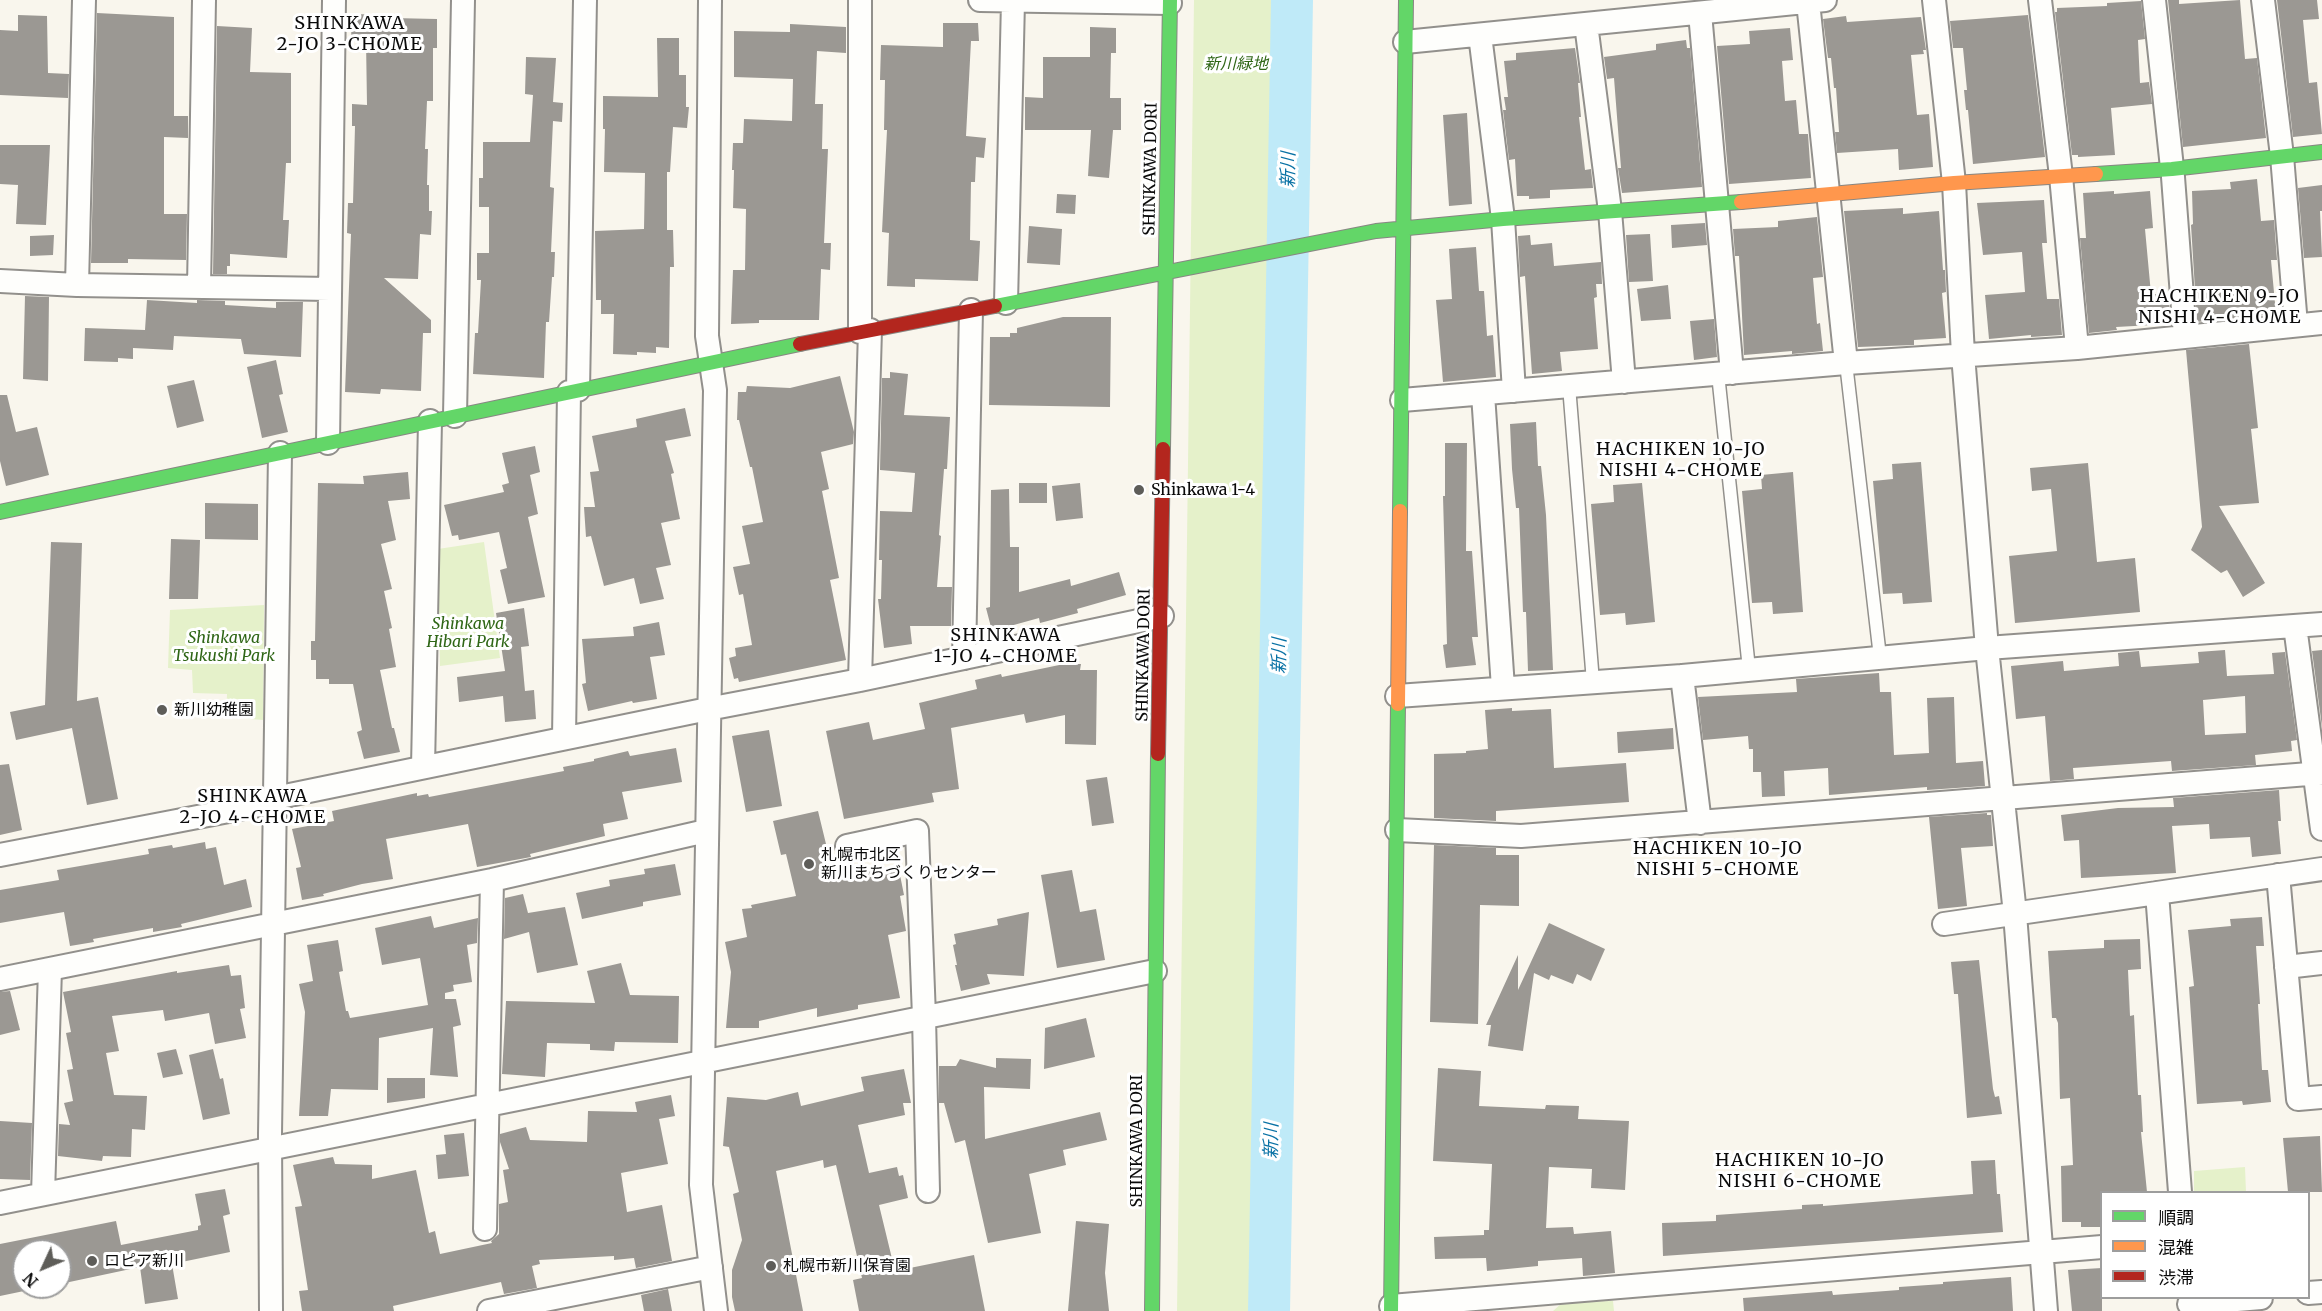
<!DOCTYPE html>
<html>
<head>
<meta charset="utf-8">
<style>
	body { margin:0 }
	#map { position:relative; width:2322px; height:1311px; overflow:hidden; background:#f9f6ed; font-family:Merriweather,"Noto Sans JP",serif }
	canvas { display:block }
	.legend { position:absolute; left:2100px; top:1191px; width:210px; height:108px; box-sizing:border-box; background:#fff; border:2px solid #9d9d9d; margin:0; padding:8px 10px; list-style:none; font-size:18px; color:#0a0a0a }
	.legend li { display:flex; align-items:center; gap:12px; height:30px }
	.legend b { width:30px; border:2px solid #9d9d9d }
	.north { position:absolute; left:12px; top:1239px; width:60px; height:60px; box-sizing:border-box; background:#fff; border:2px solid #9d9d9d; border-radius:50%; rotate:226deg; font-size:16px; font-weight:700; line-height:24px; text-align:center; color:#0a0a0a }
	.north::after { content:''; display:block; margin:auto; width:21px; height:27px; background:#5e5d59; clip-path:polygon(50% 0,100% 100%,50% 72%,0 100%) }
</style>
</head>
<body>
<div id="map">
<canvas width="2322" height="1311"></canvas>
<ul class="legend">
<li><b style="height:8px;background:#63d668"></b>順調</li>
<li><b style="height:8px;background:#ff974d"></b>混雑</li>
<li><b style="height:8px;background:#b3261e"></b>渋滞</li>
</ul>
<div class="north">N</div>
</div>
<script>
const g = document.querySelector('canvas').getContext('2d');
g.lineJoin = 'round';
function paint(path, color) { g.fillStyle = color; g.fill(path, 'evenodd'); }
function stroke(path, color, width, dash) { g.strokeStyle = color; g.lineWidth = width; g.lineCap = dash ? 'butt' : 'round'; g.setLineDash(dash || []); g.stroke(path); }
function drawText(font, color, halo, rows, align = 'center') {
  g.font = font + ' Merriweather,"Noto Sans JP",serif'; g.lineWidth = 6; g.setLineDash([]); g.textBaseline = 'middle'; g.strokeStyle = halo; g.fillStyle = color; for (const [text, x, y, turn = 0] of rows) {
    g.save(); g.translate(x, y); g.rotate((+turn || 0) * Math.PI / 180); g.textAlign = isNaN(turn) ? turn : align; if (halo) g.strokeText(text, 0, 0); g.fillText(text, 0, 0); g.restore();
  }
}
const green = new Path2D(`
	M1194,0H1279L1264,837L1260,1311H1177Z
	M484,542L500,658L440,666L438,549Z
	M264,605L263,720L226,717L227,694L193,693L192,670L168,668L170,610Z
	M2245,1167L2246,1192H2194V1171Z
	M1613,1301L1614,1311H1553L1563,1302Z`);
const river = new Path2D(`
	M1269,1311L1292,0`);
const building = new Path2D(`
	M2168,0H2179V4L2240,0L2245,59L2257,58L2266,138L2183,147Z
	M2277,0H2317L2319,19L2303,20L2309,83L2317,82L2322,134L2293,137Z
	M2141,1L2145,39L2138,40L2140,83L2149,82L2152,104L2111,108L2115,155L2078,157V155H2072L2055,12H2057V8L2107,6V3Z
	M97,13L174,17V116H188V138L164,137V214H187L186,260L128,259V263H91Z
	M352,14L392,15V18L437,19V48H433V101H427L425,149H428L427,185H429V211H432L431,235L420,234L418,279L384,278L431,320V333H423L421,391L381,389L380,394L345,392L351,234L347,233L348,203H353L355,126H352V104L367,105L366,40H351Z
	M18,15L47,16L48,73L69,74L68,98L0,95V30L18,31Z
	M2028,15L2045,157L1973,164L1968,110H1966L1964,90H1967L1963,48H1953L1950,21Z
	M1846,16L1847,22L1921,17L1926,50H1923L1924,54L1911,55L1917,115L1929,114L1933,167L1899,170L1898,149L1837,153L1835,132H1839L1836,88H1834L1831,58H1828L1823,19Z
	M943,23H978L979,41H971L966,136L986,138L984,158L976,157L975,182H971L970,240L980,241L978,281L915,279V287L887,286L889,233L882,232L887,130H884L885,80H880L881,45L943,47Z
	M790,24L846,27V53L817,51L815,104H823L822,149H828L824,243H831L830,270L821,269L819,320H759V323L731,324L733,270H745L746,209L733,208L734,170H732L733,143H743L744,119L792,121L793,79L734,77V31L790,32Z
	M217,26L252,28L250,72L291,73V163H286L283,220H289L287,258L230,254V266H227V274H213Z
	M1090,27L1116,28V53H1111L1110,98H1121V130H1113L1109,178L1088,176L1091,130H1025V97L1043,98V57H1090Z
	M1790,28L1793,60L1782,61L1785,101L1796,100L1799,134H1808L1811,178L1729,184L1717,46L1750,44L1749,31Z
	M657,38H679V75H686V107H689L687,128L673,127L670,172H667V230H673L674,267H670L669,348L656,347V353L637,352V355L613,354L614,314H601V300H596L595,231L644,229L645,173L604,172L605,129H603V96L658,97Z
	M1686,40L1687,48H1690L1702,187L1622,193L1618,168H1621L1614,78L1607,79L1604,57L1656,50V44Z
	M1575,48L1580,83H1578L1581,117H1579L1585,170L1591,169L1593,188L1550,190V198L1529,199V196H1517L1515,159L1509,160L1503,110H1506L1504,97H1508L1504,61L1516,60V53Z
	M526,57L556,58L553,102L563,103L562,122L553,121L550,187L554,188L551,252H555L554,277H552L549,322H546L544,378L473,374L475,333H478L481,280H477V253H489V207H479V178H483V142H530L533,95L525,94Z
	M1467,113L1472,204L1449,206L1443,115Z
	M0,145H50L46,225L16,224L18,185L0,184Z
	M2257,179L2261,221L2274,220L2277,260H2271L2276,314L2197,322L2191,225L2193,224L2192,191L2231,189L2230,182Z
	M2322,185V211H2320L2322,257L2304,258L2298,188Z
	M2114,191V194L2150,191L2153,228L2145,229L2151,294H2168L2171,324L2116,327L2117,330L2089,333L2080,238H2086L2083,193Z
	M1057,194L1076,195L1075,214L1056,213Z
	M2044,200L2047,243H2042L2047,299H2059L2062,335L2031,337V335L1989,339L1985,295L2025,292L2022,252L1983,255L1977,203Z
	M1903,208V214L1939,211L1943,270H1945L1946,292L1942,293L1946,338L1914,340V345L1858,347L1844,211Z
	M1817,217L1823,277L1813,278L1817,324L1820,323L1823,351L1792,354V351L1744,355L1739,256H1735L1733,229L1778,227V221Z
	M1705,223L1707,245L1672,248L1671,225Z
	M1029,226L1062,229L1060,265L1027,263Z
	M1650,234L1653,281L1629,282L1626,235Z
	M54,235L53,255L30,256V236Z
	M1530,235L1531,245L1552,243L1554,266L1601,262L1602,284H1596L1597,297L1594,298L1598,349L1560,352L1562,371L1532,374L1525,276L1520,277L1518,236Z
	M1476,247L1479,291H1484L1487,336L1493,335L1496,377L1443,382L1436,300L1452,299L1449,249Z
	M1668,285L1671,319L1641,321L1637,289Z
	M25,296L49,297L48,381L23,379Z
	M147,300L197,303V300L225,301V305L276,308V302H303L301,357L244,354L241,339L174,336L173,350L133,348V359L118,358V362L84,361L85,328L145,330Z
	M1063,317H1111L1110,407L989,405L990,337H1010V333H1017V328Z
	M1714,319L1717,357L1694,360L1690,321Z
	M2249,344L2258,428L2251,429L2259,503L2219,506L2265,583L2243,597L2227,570L2221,573L2191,550L2202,527L2186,350Z
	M276,360L283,394L279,395L288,432L262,438L247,367Z
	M890,372L908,374L904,415L950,417L947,469H944L939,535L941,536L937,587H952L951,626H910L912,644L884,648L878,599H881L882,560H879L880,511L912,512L915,473L880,470L882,378H890Z
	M840,376L854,432L853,444L821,452L829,489L822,491L839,578L830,580L846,660L739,682L738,678L734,679L729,658L736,656L735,648L752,645L743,594L739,595L733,567L750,564L742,526L763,522L752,467H750L739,420H737L738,392H746L747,386L790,388Z
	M194,380L204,421L177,428L167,386Z
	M0,395H7L16,432L37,427L49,475L6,486L0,461Z
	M685,408L691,436L665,441L674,473L671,474L680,519L661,523L671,565L656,568L664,599L640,604L634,578L604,586L591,536L586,537L584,507H595L590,472L599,471L592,436L637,427L636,419Z
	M1536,422L1538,466H1541L1546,515L1553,670L1528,671L1526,612H1523L1519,508H1516L1512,469L1510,424Z
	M1445,443H1467L1466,551H1472L1478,637H1472L1476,665L1446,668L1443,645L1447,644L1443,496H1445Z
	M535,446L540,472L530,475L538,514L528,517L545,597L508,604L500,570L507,568L499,532L459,540L458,535L452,536L444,505L504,492L502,485L509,483L502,453Z
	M1921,462L1932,602L1903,604L1902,593L1883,594L1873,481L1893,479L1892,464Z
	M2088,463L2097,562L2135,558L2140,612L2015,623L2009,556L2057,551L2051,489L2032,491L2030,468Z
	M408,472L410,499L388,501L396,540L381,544L392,589L384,591L392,628L389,629L396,667L380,670L392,728H394L400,752L364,759L357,732L362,730L353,684H329V679H316V660H311V641H315L318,483L364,484L363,476Z
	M1793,472L1803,612L1773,614L1772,602L1752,603L1742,491L1762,489L1761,475Z
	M1019,483H1047V503H1019Z
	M1080,483L1083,518L1056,521L1052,486Z
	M1642,483L1655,622L1626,625L1625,613L1600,615L1591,504L1614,502L1613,485Z
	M1009,489L1010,547H1019V592L1070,579L1071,586L1119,572L1126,595L1077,609L1078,613L1040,623L1039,618L992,631L986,608L990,607L991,490Z
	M205,503L258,504V540L205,539Z
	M171,539L200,540L198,599H169Z
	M51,542L82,543L77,701L98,697L118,799L87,805L72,728L16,740L10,712L45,705Z
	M524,608L529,646L521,647L525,691L534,690L536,719L505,722L503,696L459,702L457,677L505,671L496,613Z
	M659,622L665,655L650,657L657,699L633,703L632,701L588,711L582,684L586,683L582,639L634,636L633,627Z
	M2225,650L2227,676L2274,674L2272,653L2285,652L2297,740L2291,741L2292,751L2255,755L2256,765L2172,771L2171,761L2073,768L2074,779L2050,781L2045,716L2016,719L2011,666L2063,661L2064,671L2119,666L2118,653L2139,651L2141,667L2199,663L2198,652ZM2245,696L2246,733L2205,735L2203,700Z
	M2322,650V727L2312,651Z
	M1064,664H1081L1080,670H1097L1096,745L1065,744V715L1026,723L1024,714L951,728L959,789L932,793L934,802L844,819L826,731L869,722L873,740L925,729L919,703L977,689L975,680L1001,674L1002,677Z
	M1879,673L1880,692H1891L1894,755L1929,753L1927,698L1954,697L1956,763L1983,761L1985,786L1927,790V787L1829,795L1828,768L1784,771L1785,796L1762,797L1761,772H1753V749H1749L1748,736L1703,740L1698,697L1797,692L1796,679Z
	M1512,708V711L1551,709L1554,768L1626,763L1629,802L1496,811V821L1434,818V754L1466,753V751L1488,749L1485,710Z
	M1673,728L1674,749L1618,753L1617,732Z
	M769,730L782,806L746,812L732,736Z
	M676,748L682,782L622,792L628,819L603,824L605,836L530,854L531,857L477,867L468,824L386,839L393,879L362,884L323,894L324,896L302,900L296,868L301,867L292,829L334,821L332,811L417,793V796L428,794L429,797L564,771L563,767L594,761V759L628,751L630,756Z
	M9,764L22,830L0,835V765Z
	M1107,777L1114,823L1092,826L1086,780Z
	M2279,790L2281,821H2278L2281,854L2252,857L2250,837L2210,839L2209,824L2172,826L2176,873L2081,878L2079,840L2064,841L2061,815L2118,808L2174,807L2173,798Z
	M818,811L834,877L898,865L904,895L900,896L906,931L888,935L900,998L858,1005V1009L817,1017V1008L759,1021V1028H726L731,972L725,942L747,937L742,909L752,908L751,905L796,896L786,854L781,855L773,821Z
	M1987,813V815H1991L1993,846L1961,848L1967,906L1938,909L1929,817Z
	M205,842L206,849L216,847L224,885L246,879L252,907L181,924L182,927L153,932V928L93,939L94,942L70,946L64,912L0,923V890L59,880L57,870L149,854L148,849L172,845L173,848Z
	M1434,845L1496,848V855H1519V906L1480,905L1478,1024L1430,1022Z
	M675,864L681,895L643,902V906L582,919L576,893L610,886L609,880L645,874L644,869Z
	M1072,870L1080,912L1096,909L1105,960L1057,968L1041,875Z
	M523,894L528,913L565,907L578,965L537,973L529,932L504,939L505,898Z
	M1029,912L1024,976L987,974L990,984L961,991L955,965H957L953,945L956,944L954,934L998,925L997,919Z
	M431,916L434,928L478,918L477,943L467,945L472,982L453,985L454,991L445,993V999H456L461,1025L453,1027L458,1077L430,1075L433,1028L379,1038L378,1090L331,1089L328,1116H299L305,1012L299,984L313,981L307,945L338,940L343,971L339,972L346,1011H348L350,1018L428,1005L420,958L382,965L375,928Z
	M2262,917L2264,946H2256L2260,1004H2258L2262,1070H2268L2271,1102L2243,1105L2242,1101L2197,1104L2189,987L2194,986L2188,930L2231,926L2230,919Z
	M1549,923L1605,949L1591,981L1577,974L1573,984L1551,975L1549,980L1534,973L1523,1051L1488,1046L1491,1025H1486L1518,955V990Z
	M2140,939L2141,969L2128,970L2130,1016L2134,1015L2138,1095H2141L2143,1132H2141L2147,1192H2102V1227H2081V1222H2062L2061,1166L2073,1165L2070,1098L2060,1099L2058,1023L2056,1018H2052L2048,951L2104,948V940Z
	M1979,960L1993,1089L1995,1097L1999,1096L2002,1114L1967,1118L1958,994H1954L1951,962Z
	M621,963L630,995L679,996L678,1043L615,1042L614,1051L590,1050V1044L547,1043L545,1077L502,1074L506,1001L595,1003L587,971Z
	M229,965L231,976L241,975L245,1008L240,1009L246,1038L215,1044L209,1013L165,1021L163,1010L112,1016L119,1051L106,1053L114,1095L147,1096L145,1130L132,1129L131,1157L103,1156L102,1161L58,1156L59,1124L70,1125L64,1103L73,1101L67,1070L73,1069L66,1033L71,1032L63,992L177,971V973Z
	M10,991L20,1030L0,1035V992Z
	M1086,1018L1095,1057L1044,1069L1045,1028Z
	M176,1049L183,1074L163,1078L157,1053Z
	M213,1049L220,1079L223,1078L230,1114L203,1120L189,1055Z
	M996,1058L1031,1059L1030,1089L984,1087L985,1139L1100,1112L1107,1140L1063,1150L1066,1165L1029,1174L1041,1233L988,1243L965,1140L955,1143L944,1103H939V1066H956L960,1059L996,1068Z
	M1438,1068L1481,1071L1479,1106L1545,1109L1546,1105L1579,1106L1578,1119L1629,1121L1625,1190L1591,1188L1592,1169L1549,1167L1546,1228L1573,1227L1574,1234L1611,1231L1615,1273L1583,1276L1582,1258L1538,1261V1266L1487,1271L1486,1258L1435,1259L1434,1237L1484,1235V1230H1489L1492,1164L1433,1161Z
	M904,1069L911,1103H903L905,1115L858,1125L869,1173L897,1167L899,1176L903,1175L908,1198L879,1205L895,1271L974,1255L985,1311H859L853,1280L862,1278L836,1165L824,1168L823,1160L776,1171L803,1311H735L732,1297V1270L742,1240L733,1194L739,1192L729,1147L723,1146L727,1097L766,1100L798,1092L801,1106L864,1091L861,1077Z
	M387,1078H425V1098L387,1103Z
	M671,1095L675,1116L659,1119L668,1164L621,1173L627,1212L662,1205L672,1261L636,1268L634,1258L614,1260V1256L539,1260L540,1264L532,1266L537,1288L504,1294L501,1282L393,1306L394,1311H302L299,1291L308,1290L295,1207L302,1206L293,1165L333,1157L335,1164L372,1165V1179L416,1170L429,1233L435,1231L440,1254L492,1243L491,1241L499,1234V1204L508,1202L503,1170L509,1169L500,1142V1134L526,1127L530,1140L587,1142L588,1111L637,1112L635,1102Z
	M0,1121L32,1123L30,1180L0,1179Z
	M464,1133L469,1176L438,1179L436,1155L446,1154L444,1135Z
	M2320,1136L2322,1192H2288L2283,1138Z
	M1995,1160L1997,1194H2000L2003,1232L1663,1256L1662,1223L1716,1221V1215L1802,1209V1205L1823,1204V1206L1973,1194L1971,1161Z
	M225,1189L230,1214L223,1216L230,1252L172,1264L178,1299L145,1304L140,1267L60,1284V1251H24V1291L0,1296V1244L116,1221L121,1245L198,1230V1226L201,1225L195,1194Z
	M1076,1221L1109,1224L1105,1273L1109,1311H1068Z
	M2102,1268V1311H2072L2068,1270Z
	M2011,1277L2013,1311H1744L1743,1298L1832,1291L1833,1295L1899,1290V1287L1943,1284V1282Z
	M668,1289L672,1311H644L641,1295Z`);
const lane = new Path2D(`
	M1846,363L1880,657
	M1718,374L1749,669
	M1569,386L1593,682`);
const street = new Path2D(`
	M710,0L707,336L715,390L701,1185L716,1311
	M980,0L1170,3
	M1934,0L1954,183L1963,355L1987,648L2015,914L2046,1311
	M2040,0L2061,176L2077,348
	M2154,0L2173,177L2185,336
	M2263,0L2282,156L2296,325
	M1808,2L1846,363
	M1700,13L1732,373
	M1586,24L1610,211L1624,382
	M1480,35L1503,219L1514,391
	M1405,42L1825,0
	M0,281L77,285L330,289
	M77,285L84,0
	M199,287L204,0
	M1006,303L1013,1
	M860,332V0
	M578,390L585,0
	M1483,394L1503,688
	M1402,400L1846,363L2077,348L2322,323
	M455,416L463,0
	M328,443L334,0
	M2295,626L2322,829
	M964,658L971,310
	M1682,676L1700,823
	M860,680L870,330
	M1397,696L1682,676L1987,648L2322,624
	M564,738L569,392
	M423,767L430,421
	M1397,830L1521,836L2322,773
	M847,846L917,831L924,1017L928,1191
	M0,855L260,805L275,798L708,709L860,680L1162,616
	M2278,875L2298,1099L2322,1097
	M2157,893L2180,1192
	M1944,924L2322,869
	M2286,967L2322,963
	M0,979L492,880L706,831
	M43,1194L50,969
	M0,1203L1155,971
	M485,1229L492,880
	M2308,1293L2322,1292
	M2189,1304L2261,1298
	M1391,1306L2102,1247
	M271,1311L270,1134L280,453
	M489,1311L711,1267`);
const fast = new Path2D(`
	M2096,174L2172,169L2322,152
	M995,306L1376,231L1503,219L1741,202
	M1163,449L1170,0
	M1400,511L1406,0
	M0,512L800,344
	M1152,1311L1158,754
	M1391,1311L1398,704`);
const slow = new Path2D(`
	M1741,202L1954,183L2096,174
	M1398,704L1400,511`);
const jam = new Path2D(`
	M800,344L995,306
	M1158,754L1163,449`);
const markers = [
	[1139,490,6,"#5e5d59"],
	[162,710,6,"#5e5d59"],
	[809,864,6,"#5e5d59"],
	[92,1261,6,"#5e5d59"],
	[771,1266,6,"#5e5d59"]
];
const parkNames = [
	["新川緑地",1236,64],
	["Shinkawa",468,624],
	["Hibari Park",468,642],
	["Shinkawa",224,638],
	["Tsukushi Park",224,656]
];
const streetNames = [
	["SHINKAWA DORI",1151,169,-89],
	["SHINKAWA DORI",1144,655,-89],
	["SHINKAWA DORI",1137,1141,-90]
];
const poiNames = [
	["Shinkawa 1-4",1151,490],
	["新川幼稚園",174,710],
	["札幌市北区",821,855],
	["新川まちづくりセンター",821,873],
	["ロピア新川",104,1261],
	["札幌市新川保育園",783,1266]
];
const neighbourhoodNames = [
	["SHINKAWA",350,24],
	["2-JO 3-CHOME",350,45],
	["HACHIKEN 9-JO",2220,297],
	["NISHI 4-CHOME",2220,318],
	["HACHIKEN 10-JO",1681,450],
	["NISHI 4-CHOME",1681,471],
	["SHINKAWA",1006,636],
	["1-JO 4-CHOME",1006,657],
	["SHINKAWA",253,797],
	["2-JO 4-CHOME",253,818],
	["HACHIKEN 10-JO",1718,849],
	["NISHI 5-CHOME",1718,870],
	["HACHIKEN 10-JO",1800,1161],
	["NISHI 6-CHOME",1800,1182]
];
const waterNames = [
	["新川",1289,170,-89],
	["新川",1280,656,-89],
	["新川",1272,1141,-89]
];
paint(green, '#e5f1ca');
stroke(river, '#bfeaf8', 42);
paint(building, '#9b9893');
stroke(lane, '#92908c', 15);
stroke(street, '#92908c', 26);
stroke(fast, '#888783', 16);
stroke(slow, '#888783', 16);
stroke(jam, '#888783', 16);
stroke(lane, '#fefefc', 12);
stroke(street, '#fefefc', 22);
stroke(fast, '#63d668', 14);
stroke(slow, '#ff974d', 14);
stroke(jam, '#b3261e', 14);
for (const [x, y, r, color] of markers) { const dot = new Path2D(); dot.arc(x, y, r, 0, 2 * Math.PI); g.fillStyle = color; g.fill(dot); stroke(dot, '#fff', 2); }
drawText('italic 16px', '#2f6616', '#fff', parkNames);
drawText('16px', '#0a0a0a', '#fff', streetNames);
drawText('16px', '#0a0a0a', '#fff', poiNames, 'left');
g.letterSpacing = '1.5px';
drawText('18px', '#0a0a0a', '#fff', neighbourhoodNames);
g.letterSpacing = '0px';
drawText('italic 18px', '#0972a5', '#fff', waterNames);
</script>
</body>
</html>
